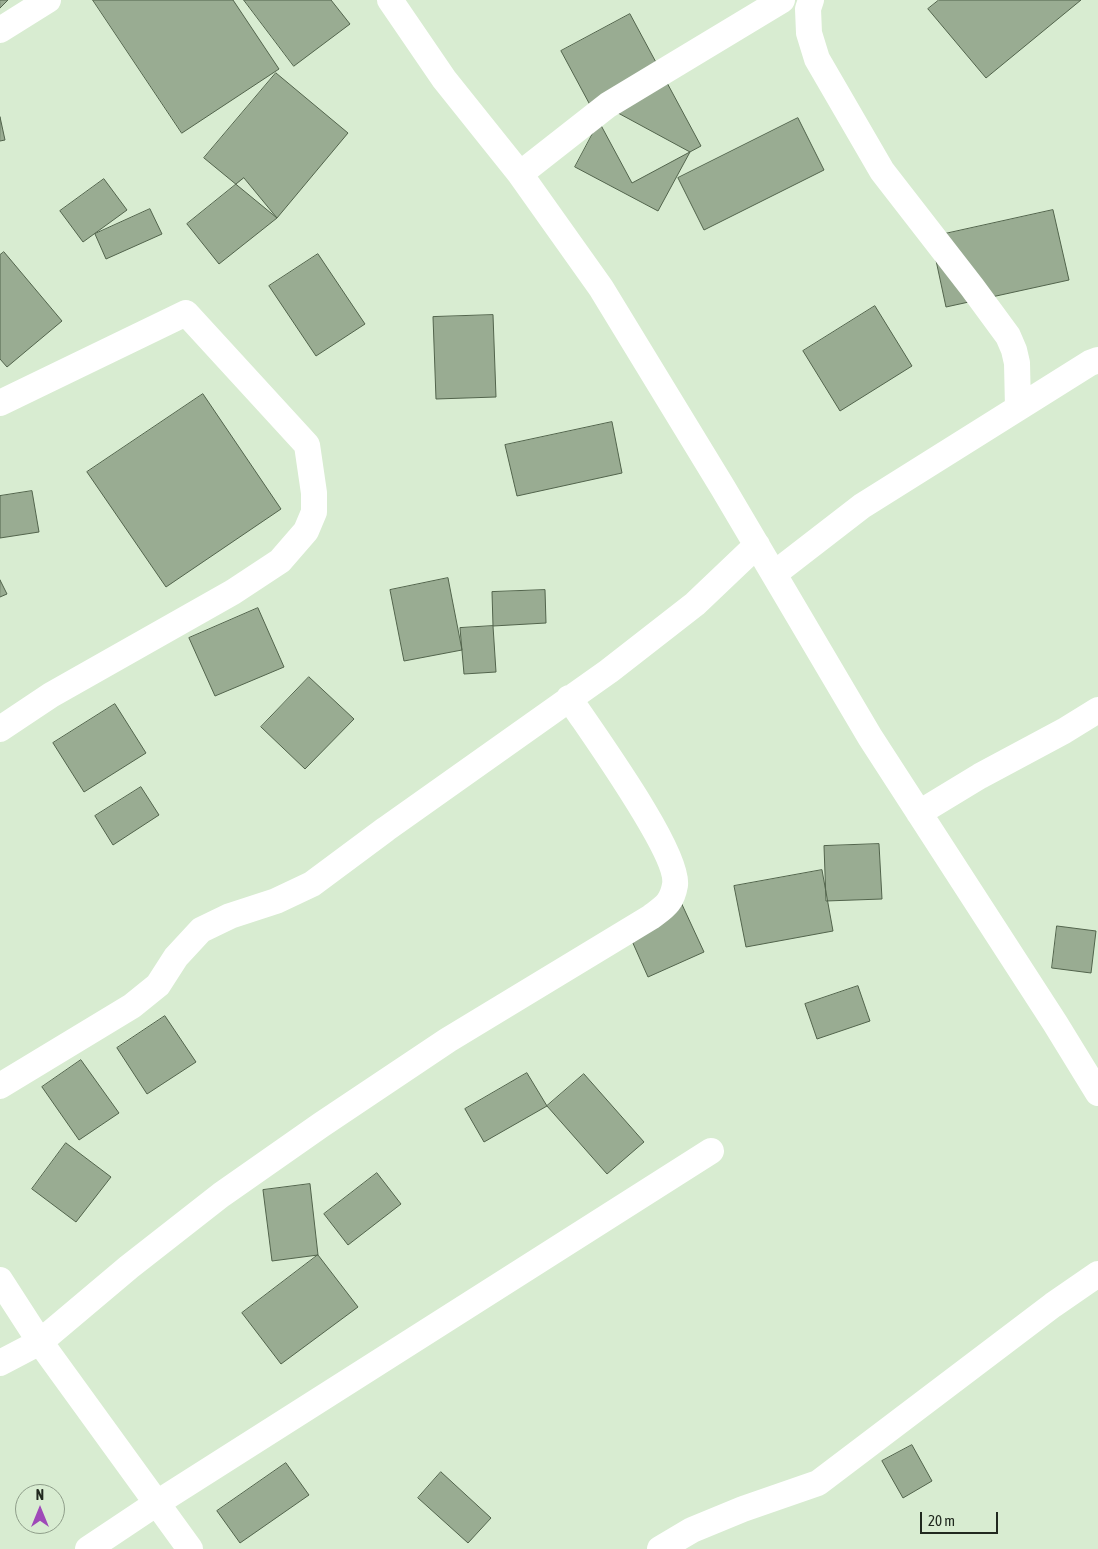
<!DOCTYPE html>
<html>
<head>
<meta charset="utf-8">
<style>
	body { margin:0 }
	#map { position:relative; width:1098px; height:1549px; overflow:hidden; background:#d8ecd1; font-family:"Asap Condensed",sans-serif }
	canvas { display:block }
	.north { position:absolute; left:15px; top:1484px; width:50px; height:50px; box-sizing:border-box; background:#d8ecd1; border:1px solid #8f9e8a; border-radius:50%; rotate:0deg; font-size:14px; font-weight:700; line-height:20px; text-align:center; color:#21291f }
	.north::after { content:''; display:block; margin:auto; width:18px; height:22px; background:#9f4ab8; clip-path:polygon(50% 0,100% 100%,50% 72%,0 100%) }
	.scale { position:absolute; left:920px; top:1512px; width:78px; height:22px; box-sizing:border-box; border:2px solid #21291f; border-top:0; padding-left:6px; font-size:15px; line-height:18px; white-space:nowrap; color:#21291f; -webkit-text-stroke:4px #d8ecd1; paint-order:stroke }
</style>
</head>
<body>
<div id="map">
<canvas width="1098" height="1549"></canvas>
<div class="north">N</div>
<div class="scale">20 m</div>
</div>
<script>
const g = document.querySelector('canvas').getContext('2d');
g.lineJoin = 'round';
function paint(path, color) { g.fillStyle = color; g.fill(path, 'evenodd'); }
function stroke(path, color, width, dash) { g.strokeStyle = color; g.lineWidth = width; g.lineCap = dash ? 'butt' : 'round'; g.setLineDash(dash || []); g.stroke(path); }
const building = new Path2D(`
	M0,0H8L0,8Z
	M93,0H233L279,69L182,133Z
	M244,0H331L350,24L294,66Z
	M939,0H1081L986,78L928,9Z
	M630,14L701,146L632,183L561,51Z
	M276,73L348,133L277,218L204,158Z
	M607,107L690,152L658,211L575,167Z
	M0,117L5,140L0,141Z
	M798,118L824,170L704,230L678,178Z
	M244,178L277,218L219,264L187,224Z
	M104,179L127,210L83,242L60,211Z
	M150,209L162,234L106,259L95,234Z
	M1053,210L1069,280L946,307L931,237Z
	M4,252L62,321L7,367L0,359V255Z
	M318,254L365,324L316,356L269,286Z
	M875,306L912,366L840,411L803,351Z
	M493,315L496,397L436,399L433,317Z
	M203,394L281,509L166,587L87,472Z
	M612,422L622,473L517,496L505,445Z
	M32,491L39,532L0,538V496Z
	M448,578L462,650L404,661L390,590Z
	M0,580L7,594L0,597Z
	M545,590L546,623L493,626L492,592Z
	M258,608L284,667L215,696L189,638Z
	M493,626L496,672L464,674L460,628Z
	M309,677L354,719L305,769L261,727Z
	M115,704L146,753L84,792L53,743Z
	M141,787L159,815L113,845L95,816Z
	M879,844L882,899L826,901L824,846Z
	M822,870L833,931L746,947L734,886Z
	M679,898L704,952L648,977L624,923Z
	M1057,926L1096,931L1091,973L1052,968Z
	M858,986L870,1021L817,1039L805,1004Z
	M165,1016L196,1062L147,1094L117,1048Z
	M81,1060L119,1113L79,1140L42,1087Z
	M527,1073L547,1106L484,1142L465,1109Z
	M584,1074L644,1142L607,1174L547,1106Z
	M66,1143L111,1177L76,1222L32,1189Z
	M377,1173L401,1204L348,1245L324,1214Z
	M310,1184L318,1255L272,1261L263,1190Z
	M318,1255L358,1307L281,1364L242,1313Z
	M912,1445L932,1481L903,1498L882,1461Z
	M286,1463L309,1495L240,1543L217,1511Z
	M441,1472L491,1518L468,1543L418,1498Z`);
const minor = new Path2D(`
	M390,0L444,79L520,174L601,288L723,488L870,737L1055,1023L1098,1093
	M811,0L808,9L809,33L817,59L882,171L972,287L1008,336L1014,350L1017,363L1018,408
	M0,30L48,0
	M520,174L608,105L782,0
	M0,403L186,313L307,445L314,493V512L306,531L280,561L233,592L51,695L0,729
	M774,574L862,506L1090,363L1098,360
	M919,813L980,776L1064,731L1098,710
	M0,1086L132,1006L158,985L176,957L201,930L230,916L276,901L312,884L386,829L609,671L695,604L757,545
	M0,1280L40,1342L190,1549
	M0,1363L40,1342L129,1267L221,1195L321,1125L448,1040L651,917C664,907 672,903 675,885C680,853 590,730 569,698
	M88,1549L157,1503L711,1151
	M660,1549L692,1530L743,1509L818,1483L1053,1305L1098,1274`);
paint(building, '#99ac92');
stroke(building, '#52644c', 1);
stroke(minor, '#fff', 26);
</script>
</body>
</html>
